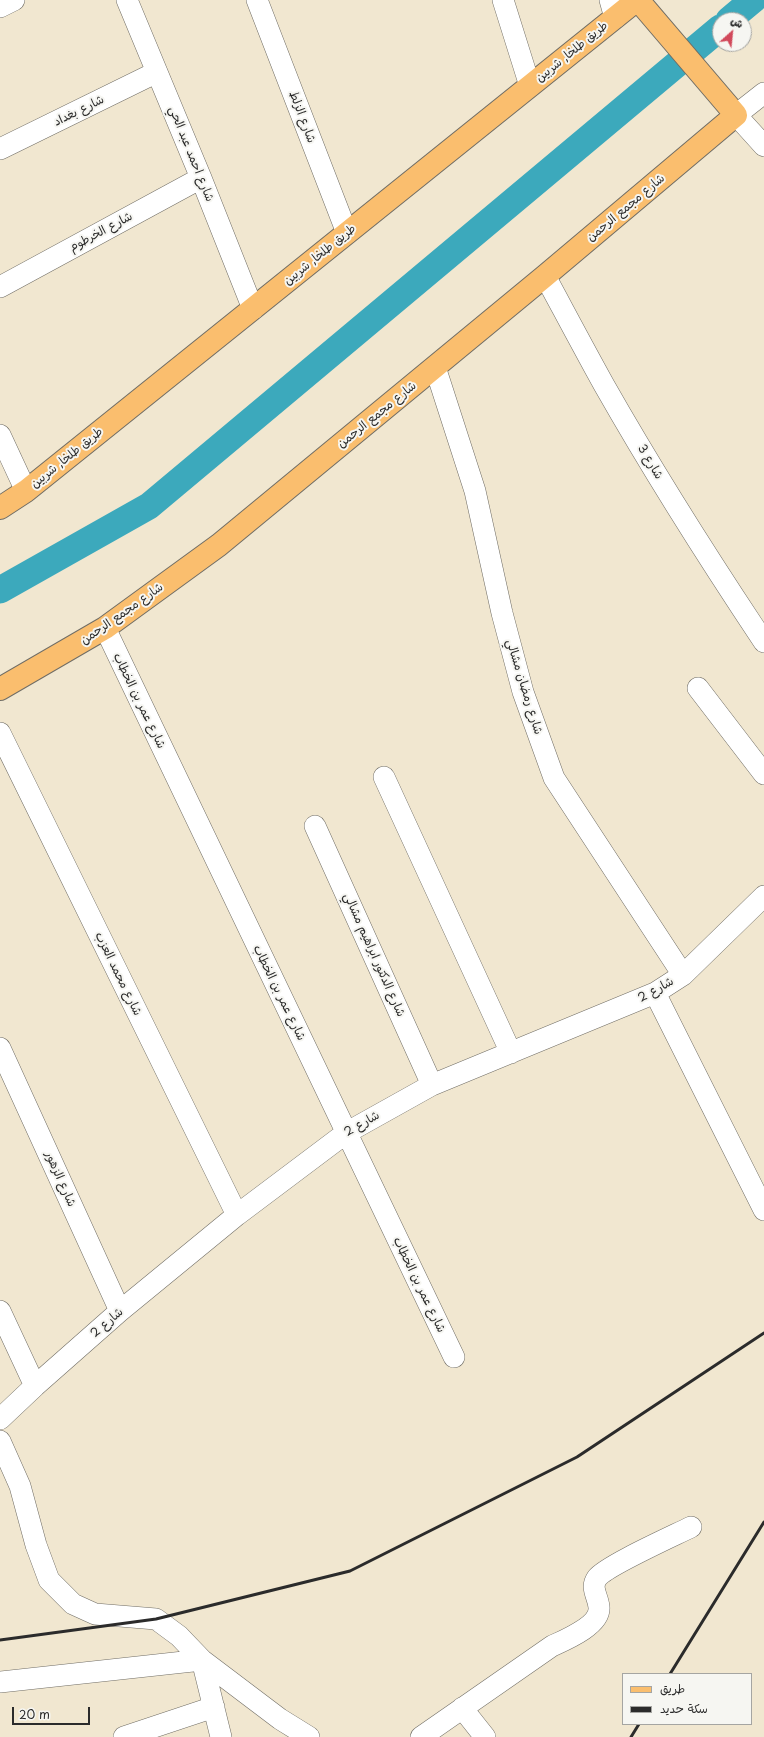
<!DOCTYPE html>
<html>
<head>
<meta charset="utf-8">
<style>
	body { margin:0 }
	#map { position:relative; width:764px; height:1737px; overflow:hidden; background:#f1e7d0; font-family:"Playpen Sans","Playpen Sans Arabic",sans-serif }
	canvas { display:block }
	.legend { position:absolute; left:622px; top:1673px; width:130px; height:52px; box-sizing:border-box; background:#f6f6f2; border:1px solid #a5a5a2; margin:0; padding:5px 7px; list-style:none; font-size:12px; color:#2b2b2b }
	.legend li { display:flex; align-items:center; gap:8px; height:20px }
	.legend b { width:20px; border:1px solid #a5a5a2 }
	.north { position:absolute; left:712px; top:12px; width:40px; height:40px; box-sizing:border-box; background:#f6f6f2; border:1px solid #a5a5a2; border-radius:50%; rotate:27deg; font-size:11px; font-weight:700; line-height:16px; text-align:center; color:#2b2b2b }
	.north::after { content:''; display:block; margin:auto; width:14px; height:18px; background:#d1495b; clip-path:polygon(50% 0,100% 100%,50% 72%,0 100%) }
	.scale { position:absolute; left:12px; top:1707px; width:78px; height:18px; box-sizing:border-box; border:2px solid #2b2b2b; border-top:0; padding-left:5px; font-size:12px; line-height:14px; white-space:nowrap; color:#2b2b2b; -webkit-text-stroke:3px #f6f6f2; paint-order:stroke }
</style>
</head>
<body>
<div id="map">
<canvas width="764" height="1737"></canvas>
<ul class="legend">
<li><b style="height:5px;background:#fabe6e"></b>طريق</li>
<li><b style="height:5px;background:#2b2b2b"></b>سكة حديد</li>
</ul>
<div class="north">ش</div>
<div class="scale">20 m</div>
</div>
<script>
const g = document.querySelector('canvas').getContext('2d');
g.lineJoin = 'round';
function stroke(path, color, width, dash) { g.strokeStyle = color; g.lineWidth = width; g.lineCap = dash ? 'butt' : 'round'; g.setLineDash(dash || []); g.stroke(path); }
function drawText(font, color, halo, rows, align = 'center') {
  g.font = font + ' "Playpen Sans","Playpen Sans Arabic",sans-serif'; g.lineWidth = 4; g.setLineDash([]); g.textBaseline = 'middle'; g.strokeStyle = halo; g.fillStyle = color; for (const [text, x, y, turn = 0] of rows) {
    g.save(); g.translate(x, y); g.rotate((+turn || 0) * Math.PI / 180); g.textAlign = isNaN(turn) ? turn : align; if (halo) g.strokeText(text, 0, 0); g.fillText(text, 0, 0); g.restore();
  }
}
const canal = new Path2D(`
	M729,20L753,0
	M0,590L149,506L720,28`);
const minor = new Path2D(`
	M127,0L201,178L253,309
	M257,0L347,233
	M503,0L530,86
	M610,0L615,18
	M0,7L14,0
	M764,93L736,115L764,146
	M0,149L157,72
	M545,276C565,313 584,349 604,385C654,473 708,558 764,642
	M0,287L201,178
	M435,367L475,491L502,613L523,692L554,778L683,975
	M0,435L26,491
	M105,628L454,1357
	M698,688L764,774
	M0,733L237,1215
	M384,777L511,1053
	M315,826L432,1085
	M655,993L764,1210
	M0,1048L120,1311
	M0,1311L35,1386
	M0,1419L35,1386L120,1311L237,1215L346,1133L432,1085L655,993L683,975L764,896
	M0,1441L20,1486L36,1545L49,1580L73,1604L95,1614L156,1619L179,1636L202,1660L221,1737
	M0,1682L202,1660L280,1719L309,1737
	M462,1708L485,1737
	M124,1737L214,1707
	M421,1737L552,1646C565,1640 601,1625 599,1607C598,1596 590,1588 597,1578C606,1566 673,1536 691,1527`);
const primary = new Path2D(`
	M0,508L26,491L637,0
	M0,689L105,628L219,545L545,276L736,115L638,0`);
const rail = new Path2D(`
	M0,1640L156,1619L350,1571L577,1457L764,1333
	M670,1674L764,1522
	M631,1737L639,1724`);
const streetNames = [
	["طريق طلخا, شربين",572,52,-39],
	["شارع بغداد",79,111,-26],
	["شارع الزلط",302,117,69],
	["شارع احمد عبد الحي",191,154,68],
	["شارع مجمع الرحمن",626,208,-40],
	["شارع الخرطوم",101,232,-28],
	["طريق طلخا, شربين",320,255,-39],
	["شارع مجمع الرحمن",377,415,-39],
	["طريق طلخا, شربين",67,458,-39],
	["شارع 3",650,462,59],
	["شارع مجمع الرحمن",122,614,-35],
	["شارع رمضان مشالي",524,687,73],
	["شارع عمر بن الخطاب",139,701,64],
	["شارع الدكتور ابراهيم مشالي",374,955,66],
	["شارع محمد العزب",118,974,64],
	["شارع 2",656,990,-29],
	["شارع عمر بن الخطاب",279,993,64],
	["شارع 2",362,1124,-30],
	["شارع الزهور",60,1179,66],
	["شارع عمر بن الخطاب",419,1285,64],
	["شارع 2",107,1323,-41]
];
stroke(canal, '#3ca9bc', 27);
stroke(minor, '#706d65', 22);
stroke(primary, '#706d65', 24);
stroke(minor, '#fff', 21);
stroke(primary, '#fabe6e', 22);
stroke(rail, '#2b2b2b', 3);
drawText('12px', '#2b2b2b', '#f6f6f2', streetNames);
</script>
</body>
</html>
